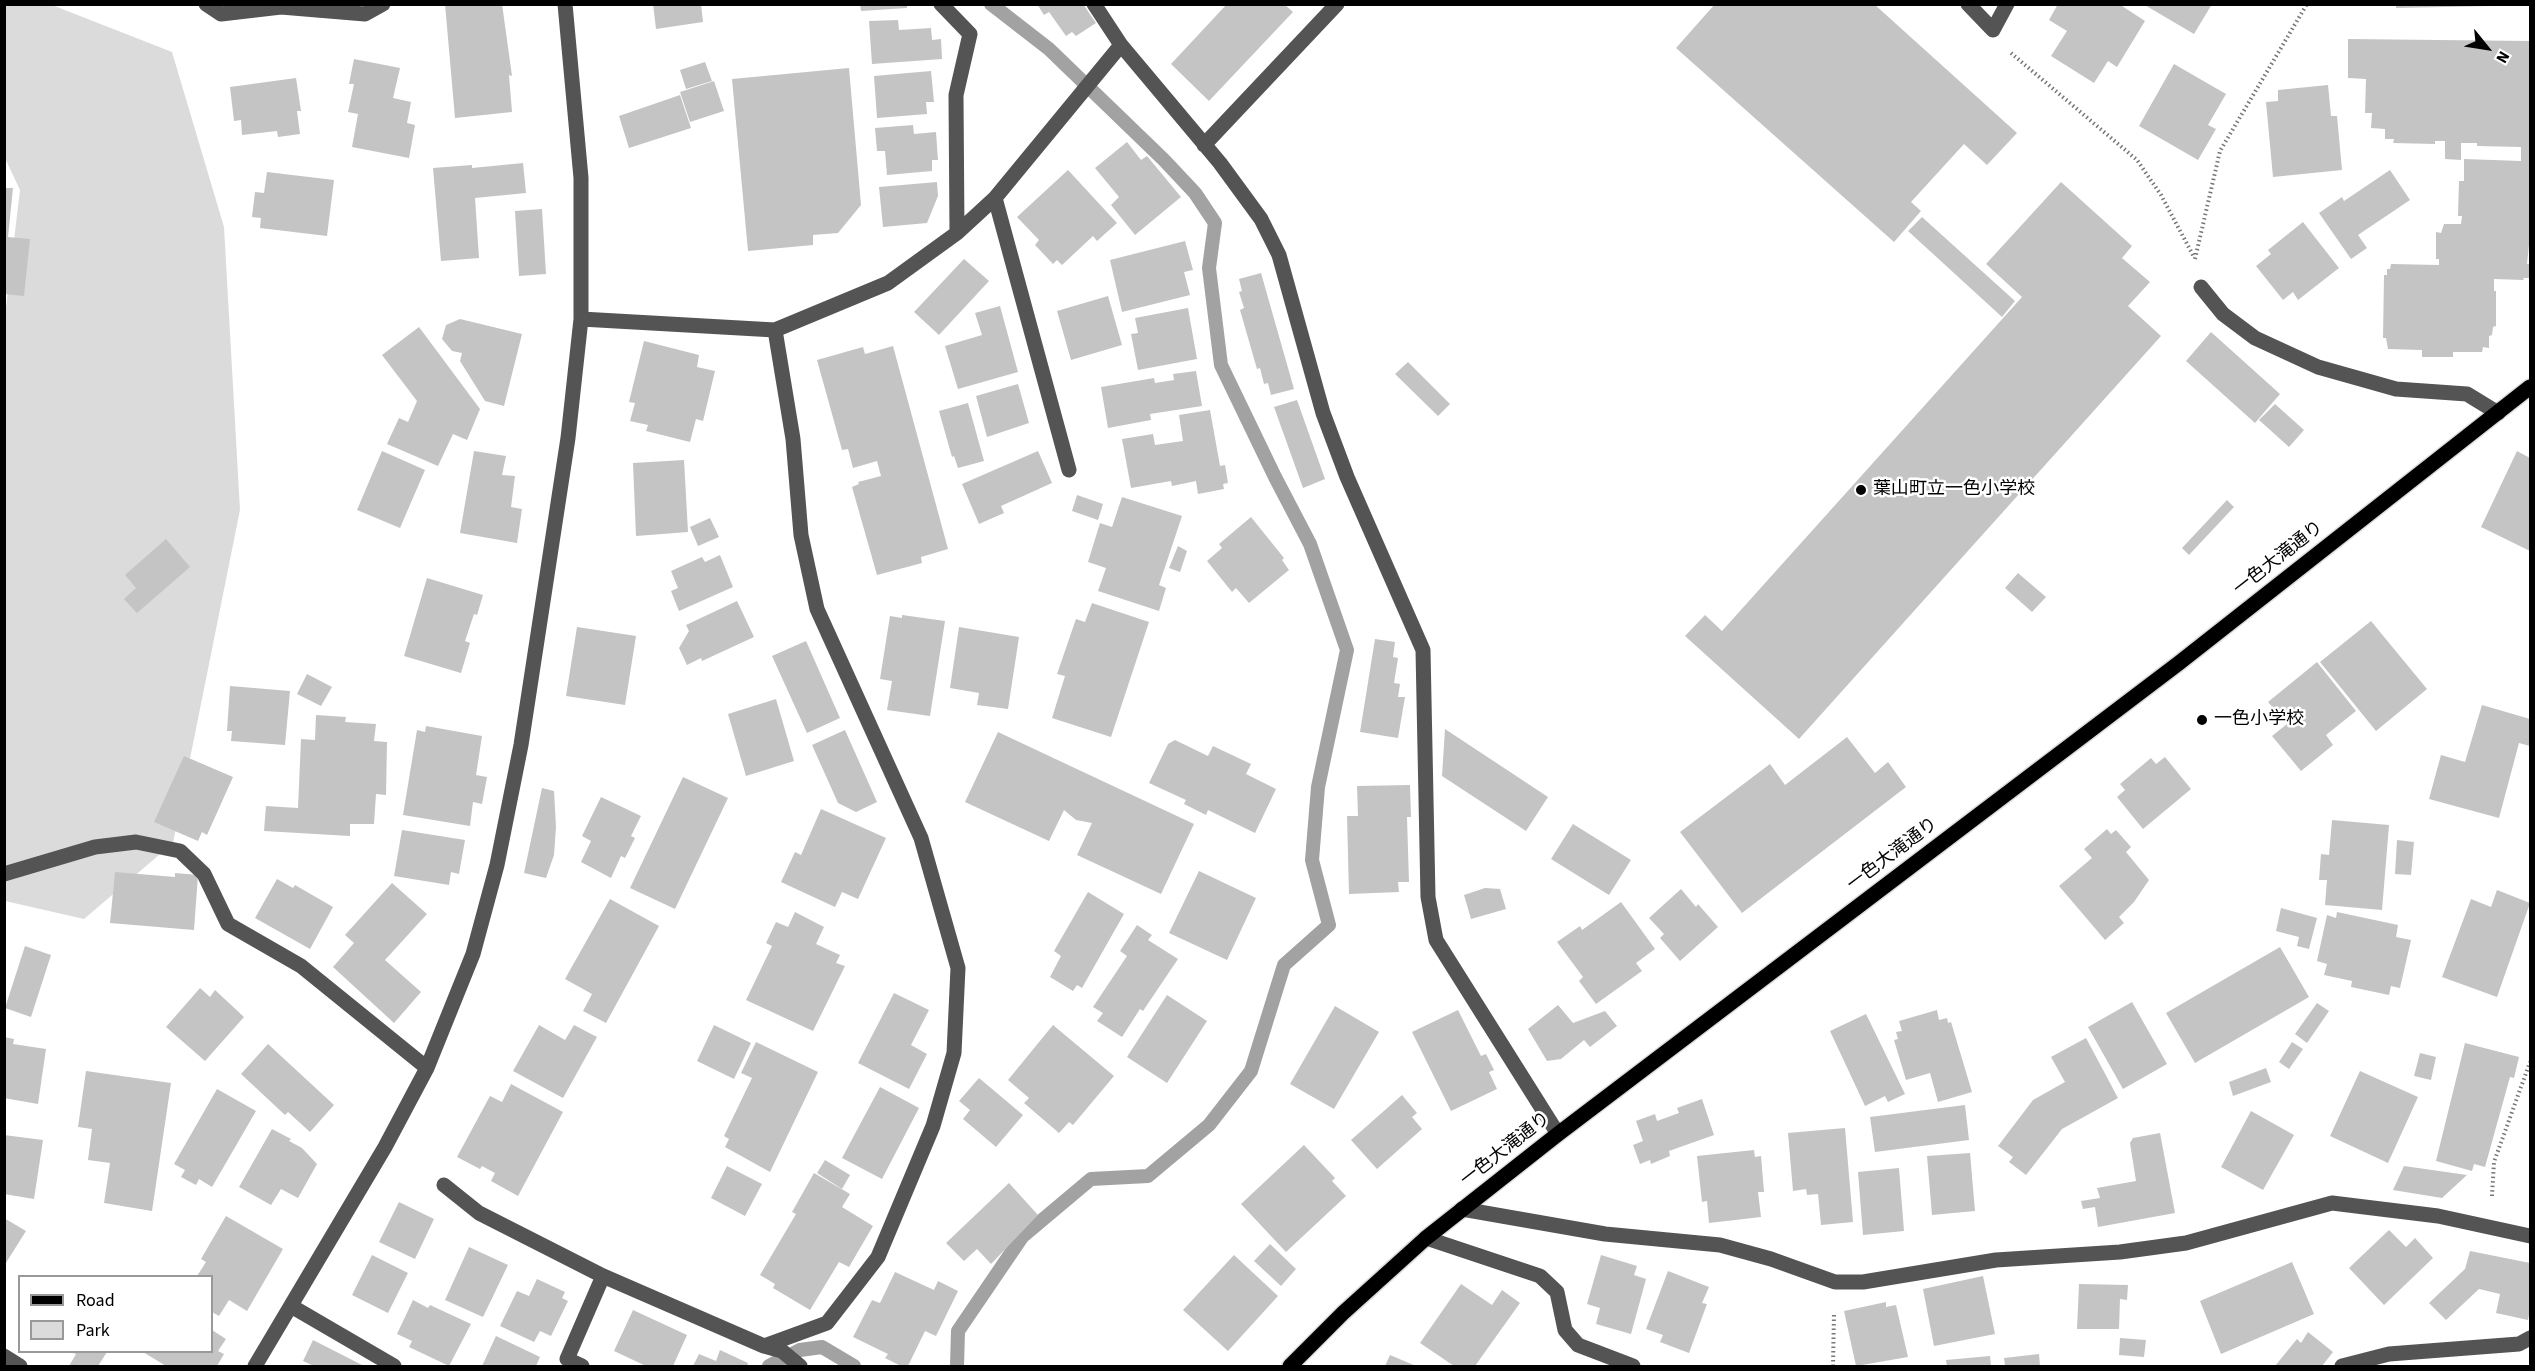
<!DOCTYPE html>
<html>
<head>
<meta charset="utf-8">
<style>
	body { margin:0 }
	#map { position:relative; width:2535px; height:1371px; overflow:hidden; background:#fff; font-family:"Source Sans 3",sans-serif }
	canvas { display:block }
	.frame { position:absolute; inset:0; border:6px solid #000; pointer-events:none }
	.legend { position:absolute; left:18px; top:1275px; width:195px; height:78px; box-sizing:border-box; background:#fff; border:2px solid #999; margin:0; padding:8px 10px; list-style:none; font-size:18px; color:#000 }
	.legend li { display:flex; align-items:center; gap:12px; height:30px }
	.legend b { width:30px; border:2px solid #999 }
	.north { position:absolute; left:2457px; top:18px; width:60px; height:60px; -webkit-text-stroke:4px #fff; paint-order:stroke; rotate:120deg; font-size:16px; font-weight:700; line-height:24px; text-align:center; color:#000 }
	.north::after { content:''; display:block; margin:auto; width:21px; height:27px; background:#000; clip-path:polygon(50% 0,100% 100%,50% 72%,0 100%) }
</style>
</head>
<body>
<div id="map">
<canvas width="2535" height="1371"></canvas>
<div class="frame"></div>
<ul class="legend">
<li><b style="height:8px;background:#000"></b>Road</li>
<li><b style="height:16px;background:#dbdbdb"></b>Park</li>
</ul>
<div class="north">N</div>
</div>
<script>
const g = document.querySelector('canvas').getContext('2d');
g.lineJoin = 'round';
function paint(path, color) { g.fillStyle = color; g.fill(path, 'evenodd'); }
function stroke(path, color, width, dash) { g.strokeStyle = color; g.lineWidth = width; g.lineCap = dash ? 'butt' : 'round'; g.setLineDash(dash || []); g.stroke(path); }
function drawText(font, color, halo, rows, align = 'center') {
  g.font = font + ' "Source Sans 3","Noto Sans JP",sans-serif'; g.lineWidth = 5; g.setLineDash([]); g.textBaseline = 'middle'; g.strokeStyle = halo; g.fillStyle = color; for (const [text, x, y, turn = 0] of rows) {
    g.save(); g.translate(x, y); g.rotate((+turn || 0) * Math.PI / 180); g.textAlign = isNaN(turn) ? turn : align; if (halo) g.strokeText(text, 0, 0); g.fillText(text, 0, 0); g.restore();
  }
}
const green = new Path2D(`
	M5,5H52L172,52L224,227L240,510L173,843L84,919L5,901L4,324L20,190L5,158Z`);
const stream = new Path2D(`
	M769,1366L800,1350L822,1347L854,1366
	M957,1366L958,1331L1022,1237L1091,1179L1148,1176L1209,1125L1251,1071L1284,965L1329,925L1312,860L1318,787L1347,650L1310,544L1275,477L1221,365L1209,268L1215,223L1195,193L1164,160L1049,49L991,4`);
const building = new Path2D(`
	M445,4H502L512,76L509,75L512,112L455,118Z
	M653,4H701L703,22L656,29Z
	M860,4H907V8L861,11Z
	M1037,4H1083L1096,23L1076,36L1072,32L1066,36L1049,12L1044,15Z
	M1227,4H1284L1293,12L1209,101L1171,64Z
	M1715,4H1874L2017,133L1987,165L1964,144L1911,202L1921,211L1894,242L1676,48Z
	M2058,4H2119L2145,21L2117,67L2108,61L2094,83L2051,56L2067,31L2049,20Z
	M2143,4H2212L2194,34Z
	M2396,4H2492V6L2396,8Z
	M898,20L899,30L931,28L932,40L941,39L942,59L872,64L869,21Z
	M2348,39L2530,41V235L2527,264H2530V278H2523L2524,280L2494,279V291H2496V326L2493,327L2492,335L2489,336V348L2483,347L2482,352H2453V357H2422V350L2388,349L2386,338H2383L2384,275H2387V269H2390L2391,264L2439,265V259H2436V232L2441,233L2444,224H2461L2462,216H2458L2459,181H2464V159L2521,161V147L2477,146V143H2461V160L2445,159V141H2435V144L2393,143L2394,139H2385V129L2371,128L2372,113H2365L2366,79L2348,78Z
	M354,59L400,68L393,98L411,102L407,123L415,125L409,158L352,147L358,114L348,112L354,84H349Z
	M705,62L712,81L686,89L680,70Z
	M2174,64L2226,94L2208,125L2216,129L2198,160L2139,126Z
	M849,68L861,205L838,233L813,235V245L748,251L732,79Z
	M931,71L934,102H926L927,114L877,118L874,76Z
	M296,78L301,111H297L300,134L278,137L277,131L242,135L241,120L234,121L230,87Z
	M714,81L724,111L690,122L680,92Z
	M2328,85L2331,116H2337L2342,170L2273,177L2266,102L2278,101V90Z
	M680,95L691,128L629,148L619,116Z
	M913,125L914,134L936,132L938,160H932V171L887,175L885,151H877L875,128Z
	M1127,142L1141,160L1147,156L1181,197L1135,235L1111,205L1119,197L1095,168Z
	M523,163L526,193L475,198L479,258L441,261L433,168L472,165V168Z
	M1068,170L1117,223L1097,241L1093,236L1062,265L1057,260L1053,264L1035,245L1039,240L1017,217Z
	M2390,170L2410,200L2358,235L2367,248L2351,259L2319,213L2342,197L2344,201Z
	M267,172L334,180L327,236L260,228L261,218L252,217L255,192L264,193Z
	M937,182L938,196L927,223L883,227L879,187Z
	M2061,182L2132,246L2122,258L2150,282L2128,306L2161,336L1799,739L1685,636L1705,615L1722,631L2022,297L1986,264Z
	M4,188H13L8,237L30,239L24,296L4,294Z
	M542,209L546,274L519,276L515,211Z
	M1922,217L2015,301L2002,317L1908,231Z
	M2303,222L2339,268L2298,300L2293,292L2283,300L2256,266L2271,254L2268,250Z
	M1185,241L1193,270L1184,272L1190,295L1122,312L1110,260Z
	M964,259L989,281L939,335L914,312Z
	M1261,273L1294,389L1271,395L1268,383L1264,384L1260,368L1257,369L1240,310L1244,308L1239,292L1242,291L1239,279Z
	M1108,296L1122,345L1071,360L1057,311Z
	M1000,306L1018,372L958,389L945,346L982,335L975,313Z
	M1188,308L1197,359L1138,370L1131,334L1138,333L1135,318Z
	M460,319L522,334L504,406L485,401L460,361L462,353L452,351L442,339L446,325Z
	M419,327L480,409L467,440L453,434L438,466L387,444L399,418L408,422L417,401L382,355Z
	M2211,332L2280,394L2255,423L2186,361Z
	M644,341L699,355L697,367L715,371L703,421L696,419L690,442L646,431L648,425L630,421L635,403L629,402Z
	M893,346L948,549L921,557L922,563L877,575L852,487L859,484L858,482L881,476L877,461L853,468L848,449L842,450L817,360L863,347L865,354Z
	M1408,362L1450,404L1438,416L1395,374Z
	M1196,371L1202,406L1150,414L1151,420L1108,428L1101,387L1154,378L1155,383L1174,380L1173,374Z
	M1018,384L1029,423L987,437L976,396Z
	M1297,400L1325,479L1303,488L1274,407Z
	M968,403L984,461L958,468L954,456L952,457L939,411Z
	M2275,404L2304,430L2289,447L2259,420Z
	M1210,410L1220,466L1225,465L1228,483L1223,484L1224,489L1198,494L1196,481L1172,486L1171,481L1131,488L1122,439L1153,434L1155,445L1183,441L1179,415Z
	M382,451L425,470L400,528L357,510Z
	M474,451L506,456L502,475L515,476L511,507L522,509L517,543L460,533Z
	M1038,451L1052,483L1001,506L1004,513L979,524L962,484Z
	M2517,451L2530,458V551L2481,527Z
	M684,460L688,532L636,536L633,463Z
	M1077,495L1103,504L1098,520L1072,511Z
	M1122,497L1182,516L1159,585L1166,588L1159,611L1098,591L1106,568L1088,562L1100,523L1112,527Z
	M2227,500L2234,507L2189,555L2182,548Z
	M1251,517L1284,558L1282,560L1289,570L1249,603L1236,588L1232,592L1207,561L1222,548L1219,544Z
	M710,518L719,537L698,546L690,527Z
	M166,539L190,567L137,613L124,599L136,588L125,575Z
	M1178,546L1187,551L1180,572L1169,568Z
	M720,555L733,587L679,611L671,591L678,588L671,571L702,557L705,562Z
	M2018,573L2046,597L2032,612L2005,588Z
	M427,578L483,595L477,615L474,614L465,641L470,643L461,673L404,656Z
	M737,601L754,637L702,661L701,658L687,665L679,648L689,631L686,625Z
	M1092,603L1149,622L1111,737L1052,718L1065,676L1057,674L1076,619L1085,622Z
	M902,615L945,621L930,716L887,710L892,681L880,679L890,616L902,618Z
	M2371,621L2427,689L2376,731L2320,662Z
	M577,627L636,636L625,705L566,696Z
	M959,627L1019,637L1008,709L977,705L979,693L950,688Z
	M1375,639L1395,642L1393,657L1398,658L1394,683L1400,684L1398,697H1405L1398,738L1360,732Z
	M806,641L840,718L807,733L772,656Z
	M2317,662L2356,711L2326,735L2333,745L2301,771L2272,736L2287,724L2268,702Z
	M307,674L332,687L321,706L297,694Z
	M230,686L290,691L285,745L231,741L232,731H227Z
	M776,699L794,761L746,776L728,714Z
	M2482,705L2530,719V746L2519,743L2499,818L2429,799L2441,755L2465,762Z
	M316,715L346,717L345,722L376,724L374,741L387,742L386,795L376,794L374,824H350V836L264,831L266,806L298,808L301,739L315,740Z
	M426,726L482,736L476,775L487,777L482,804L473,802L470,826L403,815L417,730L425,732Z
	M1445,729L1548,797L1526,831L1442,776Z
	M845,730L877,802L856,812L838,803L812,745Z
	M998,732L1194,824L1161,894L1077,855L1092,823L1076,820L1064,810L1049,841L965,802Z
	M1847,737L1875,773L1888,762L1906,787L1742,913L1680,832L1770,764L1785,785Z
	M1175,740L1208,756L1213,746L1251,764L1246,774L1276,789L1255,833L1208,810L1206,815L1184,804L1186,800L1149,783L1168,744Z
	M184,756L233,777L207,835L202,832L198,841L154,822Z
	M2165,757L2191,789L2143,829L2117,797L2125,790L2120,784L2151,758L2156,764Z
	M683,777L728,798L675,909L630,888Z
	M1410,785L1411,817H1407L1409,882H1398L1399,892L1349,894L1347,816H1358L1357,786Z
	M542,788L554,791L556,827L554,855L546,878L524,873Z
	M601,797L641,816L631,836L635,838L625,858L621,856L611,878L581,862L591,841L582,836Z
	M821,809L886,838L858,899L842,892L835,907L781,882L795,852L801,855Z
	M2332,820L2389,825L2382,910L2325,905L2327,880H2319L2321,854L2329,855Z
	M1573,824L1631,860L1609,895L1551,859Z
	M2107,829L2111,834L2116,830L2131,847L2126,852L2149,880L2134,902L2119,917L2124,923L2105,940L2059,886L2092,858L2084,849Z
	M402,830L465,840L459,874L451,872L449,885L394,876Z
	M2397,840L2414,842L2411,875L2395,874Z
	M1199,871L1256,898L1227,960L1169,933Z
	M115,872L175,877V873L198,875L194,930L110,923Z
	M277,879L293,888L295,885L333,907L310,949L255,918Z
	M392,883L427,914L385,960L421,992L394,1023L333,967L354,943L345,935Z
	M1485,888L1500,889L1506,909L1471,919L1464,895Z
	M1681,889L1696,907L1698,904L1718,927L1680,961L1660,938L1664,934L1649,918Z
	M2497,890L2530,903L2497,997L2442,977L2471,899L2491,907Z
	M1088,892L1124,914L1082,988L1077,985L1073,991L1050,977L1061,956L1054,951Z
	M610,899L659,926L606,1023L583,1011L592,994L565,979Z
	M1621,902L1655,949L1636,963L1642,971L1596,1004L1579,981L1583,977L1557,942L1580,926L1582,930Z
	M2281,908L2317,918L2309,949L2297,946L2299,937L2276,931Z
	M795,912L824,927L816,944L840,955L836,963L845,966L813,1031L746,1000L772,946L766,943L776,922L788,927Z
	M2337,912L2398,925L2396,937L2411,940L2400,988L2391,986L2389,995L2351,987L2352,981L2324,975L2327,964L2317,961L2327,915L2336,918Z
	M1137,925L1152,935L1148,940L1178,959L1143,1011L1140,1009L1122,1037L1097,1021L1103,1013L1093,1007L1127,956L1120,951Z
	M25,946L51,955L31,1017L5,1008Z
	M2280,947L2309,997L2195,1063L2166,1013Z
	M200,988L210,997L215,990L244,1017L205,1061L166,1027Z
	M894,993L929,1010L911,1045L927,1054L909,1089L858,1063Z
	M1167,995L1207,1021L1167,1083L1127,1057Z
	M2132,1002L2167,1064L2123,1089L2088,1027Z
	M2317,1003L2329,1011L2307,1043L2295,1034Z
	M1558,1005L1573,1023L1605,1011L1617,1026L1590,1047L1584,1040L1561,1059L1547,1061L1528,1029Z
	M1335,1006L1379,1032L1334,1109L1290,1084Z
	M1458,1010L1481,1056L1486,1054L1494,1070L1489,1072L1497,1089L1451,1111L1412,1032Z
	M1937,1010L1939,1020L1947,1018L1948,1023L1951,1022L1972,1092L1938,1102L1930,1073L1906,1080L1894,1040L1898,1039L1896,1032L1902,1031L1899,1021Z
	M1866,1014L1905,1094L1888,1102L1885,1096L1865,1106L1830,1031Z
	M539,1025L565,1040L574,1025L597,1037L563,1098L513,1071Z
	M714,1025L751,1043L734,1079L697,1061Z
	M1053,1025L1114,1076L1073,1125L1069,1122L1059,1133L1024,1103L1029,1098L1008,1080Z
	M4,1037L14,1039L13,1044L46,1049L38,1104L4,1098Z
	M2086,1038L2118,1098L2062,1129L2026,1175L2009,1162L2013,1157L1998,1146L2033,1100L2065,1082L2051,1057Z
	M756,1042L818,1072L770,1172L725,1147L729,1139L724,1136L752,1078L741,1073Z
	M2292,1042L2303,1049L2289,1069L2279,1062Z
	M2465,1043L2519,1057L2514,1078L2510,1077L2485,1167L2474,1164L2472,1171L2436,1161Z
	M268,1044L334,1105L310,1132L288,1112L285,1115L241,1074Z
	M2420,1053L2436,1057L2431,1080L2414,1076Z
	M2266,1068L2271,1082L2233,1096L2229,1082Z
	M86,1071L171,1083L152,1211L104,1203L110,1163L88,1160L92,1129L78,1127Z
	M2360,1071L2418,1097L2388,1163L2330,1136Z
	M979,1078L1023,1115L996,1147L963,1119L970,1110L959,1101Z
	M511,1084L563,1112L518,1196L491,1181L495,1173L482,1166L480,1169L457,1157L490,1096L502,1102Z
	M880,1087L919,1108L882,1179L842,1158Z
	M217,1089L256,1111L212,1187L199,1179L196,1185L181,1177L185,1170L174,1164Z
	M1402,1095L1417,1113L1412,1117L1422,1129L1377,1169L1351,1140Z
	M1702,1099L1714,1135L1669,1151L1670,1156L1651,1164L1650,1160L1640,1164L1633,1145L1643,1141L1636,1121L1655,1114L1657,1121L1679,1113L1677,1108Z
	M1965,1105L1969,1140L1875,1152L1870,1117Z
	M2251,1111L2294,1135L2263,1190L2221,1167Z
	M1845,1128L1853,1222L1821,1225L1818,1194L1807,1195L1806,1189L1793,1191L1788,1133Z
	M272,1129L291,1139L289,1141L302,1148L317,1164L298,1198L281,1189L271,1205L239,1187Z
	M2160,1133L2175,1213L2098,1227L2095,1207L2083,1209L2081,1201L2100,1198L2097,1188L2136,1181L2130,1143L2133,1138Z
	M4,1135L43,1140L34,1199L4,1194Z
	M1304,1145L1335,1178L1332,1181L1346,1196L1286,1252L1241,1204Z
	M1754,1150L1755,1157L1761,1156L1764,1192H1758L1761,1217L1709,1223L1707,1201L1702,1202L1697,1156Z
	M1970,1153L1975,1211L1932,1215L1927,1156Z
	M825,1160L850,1175L842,1189L817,1173Z
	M727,1166L762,1184L745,1216L711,1198Z
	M2404,1166L2467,1175L2442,1198L2393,1190Z
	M1899,1168L1904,1231L1863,1235L1858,1172Z
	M814,1173L850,1194L842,1207L873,1226L849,1267L839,1262L810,1310L773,1288L775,1284L760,1275L796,1214L792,1212Z
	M1009,1183L1038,1215L991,1264L977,1249L964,1261L946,1243Z
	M399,1202L434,1219L415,1259L379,1242Z
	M226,1216L283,1249L247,1311L229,1300L219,1316L212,1312V1276H197L206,1262L201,1259Z
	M4,1218L26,1231L4,1266Z
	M2389,1230L2406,1247L2415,1238L2433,1258L2384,1305L2349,1268Z
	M1270,1244L1296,1269L1281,1286L1254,1261Z
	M469,1247L508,1265L483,1317L445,1300Z
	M2470,1251L2530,1263V1309L2528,1320L2496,1313L2500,1294L2479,1289L2446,1320L2429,1303L2465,1269Z
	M372,1255L408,1273L388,1313L352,1295Z
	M1234,1255L1278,1296L1228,1351L1183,1310Z
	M1601,1255L1637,1266L1634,1275L1646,1279L1631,1334L1596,1324L1600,1308L1587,1304Z
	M2292,1262L2314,1314L2221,1354L2200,1301Z
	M1668,1271L1709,1287L1702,1303L1707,1304L1689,1353L1660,1342L1663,1335L1646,1329Z
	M895,1272L934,1290L938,1281L958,1291L936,1336L925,1331L908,1366H901L885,1358L888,1354L853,1337L872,1300L880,1303Z
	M1983,1276L1995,1334L1934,1346L1923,1289Z
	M537,1279L565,1292L562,1298L568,1301L551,1336L540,1331L534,1342L500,1326L517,1291L529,1296Z
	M1461,1284L1492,1305L1502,1290L1520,1303L1475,1366H1454L1420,1343Z
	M2079,1284L2128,1285L2127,1300L2120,1299L2119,1329H2077Z
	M413,1300L428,1308L430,1305L471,1324L449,1366L409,1347L412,1341L397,1334Z
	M1886,1302V1307L1896,1305L1908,1357L1856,1366L1844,1311Z
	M633,1310L687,1335L673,1366H646L614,1351Z
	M212,1330L226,1339L218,1351L224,1354L217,1366H166L143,1352H212Z
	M2308,1332L2333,1352L2322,1366H2275L2297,1339L2301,1343Z
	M496,1336L540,1357L536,1366H482Z
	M2120,1338L2146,1340L2144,1357L2119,1355Z
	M313,1340L364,1366H314L303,1361Z
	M720,1350L748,1363L747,1366H693L699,1354L716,1361Z
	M71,1352H107L98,1366H69L76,1354Z
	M2039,1354L2040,1366H2005L2004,1358Z
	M1390,1355L1416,1366H1385Z
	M1990,1356L1991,1366H1947L1946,1360Z`);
const path = new Path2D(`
	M2011,53L2137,160L2161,195L2194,257
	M2195,259L2220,151L2307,4
	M2492,1196L2494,1162L2530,1062
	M1833,1366L1834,1312`);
const minor = new Path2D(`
	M206,4L221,14L281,7L365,14L383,4
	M941,4L970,34L956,95L957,233
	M1094,4L1121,45L1220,163L1261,219L1279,255L1323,413L1347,477L1423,650L1428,897L1436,940L1558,1134
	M1968,4L1993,30L2007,4
	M1204,145L1337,4
	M995,198L1069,470
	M2201,287L2223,314L2255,338L2318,367L2396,389L2467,394L2498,413
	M581,319L775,330L888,283L957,233L995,198L1121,45
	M4,874L95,847L136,842L180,851L204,874L228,924L301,966L427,1068
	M444,1185L479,1213L603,1276L764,1346L782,1351L800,1366
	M1462,1209L1605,1234L1720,1245L1771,1259L1835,1282H1863L1996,1260L2120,1252L2186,1243L2332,1203L2438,1216L2530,1236
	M1426,1238L1540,1276L1557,1292L1565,1330L1578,1345L1633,1366
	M291,1306L394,1366
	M764,1346L827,1323L878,1257L933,1126L954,1053L958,968L921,838L817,609L801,535L793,439L775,330
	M4,1356L20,1366
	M255,1366L385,1147L427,1068L473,954L497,865L521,745L568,438L581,319V178L565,4
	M582,1366L567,1359L603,1276
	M2342,1366L2389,1354L2519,1344L2530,1338`);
const major = new Path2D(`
	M1290,1366L1343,1313L1426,1238L1558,1134L2179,663L2530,387`);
const markers = [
	[1861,490,6,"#000"],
	[2202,720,6,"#000"]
];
const poiNames = [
	["葉山町立一色小学校",1873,490],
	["一色小学校",2214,720]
];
const streetNames = [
	["一色大滝通り",2279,559,-38],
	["一色大滝通り",1893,855,-37],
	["一色大滝通り",1506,1150,-38]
];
paint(green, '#dbdbdb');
stroke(stream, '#a2a2a2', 14);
paint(building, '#c4c4c4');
stroke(major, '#dbdbdb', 18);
stroke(path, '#767676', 4, [1.5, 3]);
stroke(minor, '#545454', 15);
stroke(major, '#000', 15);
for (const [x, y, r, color] of markers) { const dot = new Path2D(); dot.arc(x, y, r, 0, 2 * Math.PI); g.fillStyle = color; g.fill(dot); stroke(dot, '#fff', 2); }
drawText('18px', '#000', '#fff', poiNames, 'left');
drawText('18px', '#000', '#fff', streetNames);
</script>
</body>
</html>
